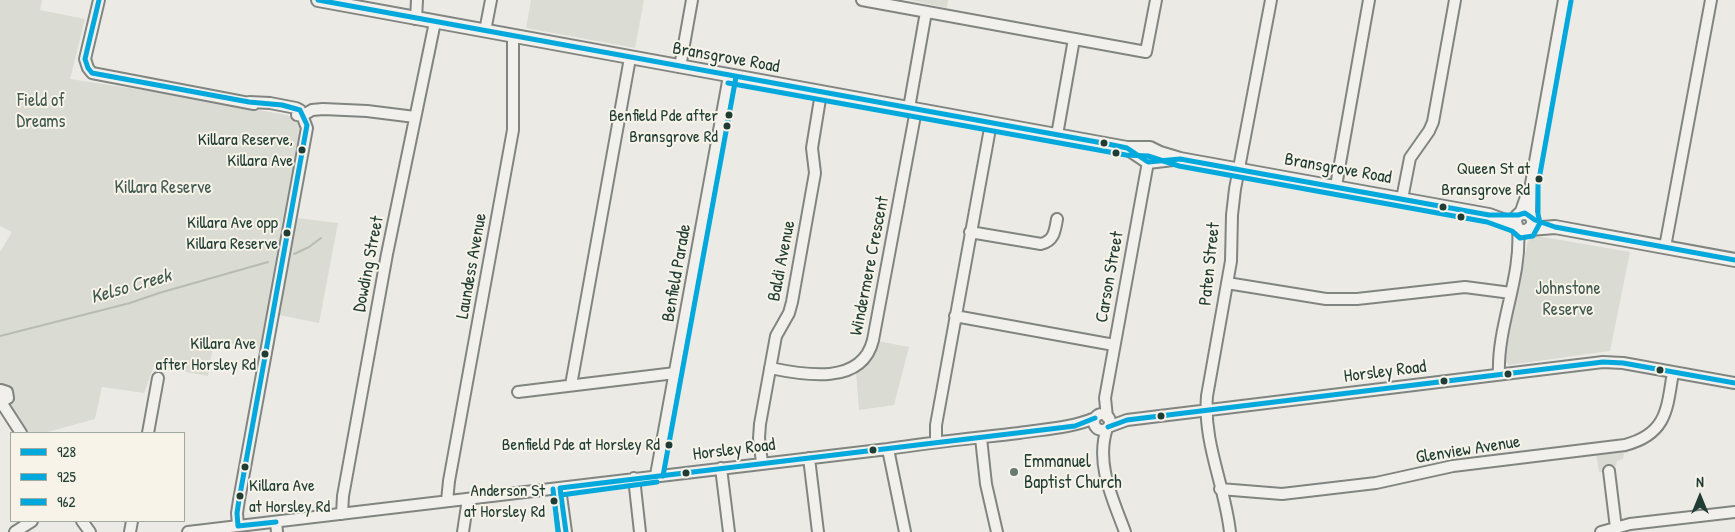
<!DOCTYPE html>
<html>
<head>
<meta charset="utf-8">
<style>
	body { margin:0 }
	#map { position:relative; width:1735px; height:532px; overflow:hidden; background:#ebeae4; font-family:"Patrick Hand",sans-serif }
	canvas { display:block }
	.legend { position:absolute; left:10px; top:432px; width:175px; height:90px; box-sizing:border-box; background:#f7f3e8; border:1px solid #a1aaa0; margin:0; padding:6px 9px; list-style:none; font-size:15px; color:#1f3d34 }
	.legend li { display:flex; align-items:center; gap:10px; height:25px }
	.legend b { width:25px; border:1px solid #a1aaa0 }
	.north { position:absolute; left:1675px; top:472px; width:50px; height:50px; -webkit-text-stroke:4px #f7f3e8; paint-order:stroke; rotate:0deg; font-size:14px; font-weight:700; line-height:20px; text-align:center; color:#1f3d34 }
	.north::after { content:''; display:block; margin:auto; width:18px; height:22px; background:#1f3d34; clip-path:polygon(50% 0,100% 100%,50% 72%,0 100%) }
</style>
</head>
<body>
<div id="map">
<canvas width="1735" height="532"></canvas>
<ul class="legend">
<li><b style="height:6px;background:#03a9dc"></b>928</li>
<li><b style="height:6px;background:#03a9dc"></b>925</li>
<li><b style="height:6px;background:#03a9dc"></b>962</li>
</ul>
<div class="north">N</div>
</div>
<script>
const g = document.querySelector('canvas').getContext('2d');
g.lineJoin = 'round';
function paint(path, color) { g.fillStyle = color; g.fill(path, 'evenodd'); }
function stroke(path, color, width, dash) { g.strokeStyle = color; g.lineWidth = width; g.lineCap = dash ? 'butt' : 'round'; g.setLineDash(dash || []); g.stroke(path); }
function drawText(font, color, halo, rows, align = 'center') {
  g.font = font + ' "Patrick Hand",sans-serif'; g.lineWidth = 4; g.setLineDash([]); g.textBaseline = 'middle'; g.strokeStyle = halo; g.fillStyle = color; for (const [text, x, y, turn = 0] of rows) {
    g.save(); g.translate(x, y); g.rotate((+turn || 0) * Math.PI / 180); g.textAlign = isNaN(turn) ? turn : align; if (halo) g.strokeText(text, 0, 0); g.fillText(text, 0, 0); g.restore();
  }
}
const built = new Path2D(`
	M531,0H644L635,48L526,28Z`);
const green = new Path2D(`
	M0,0H42L40,10L85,19L70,79L201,99L286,115C299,119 301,126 299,139L261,350L214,340L208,376L154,366L144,393L102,387L95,419L44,433H24L0,394V252L12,232L0,226Z
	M909,0H948L947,8Z
	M297,218L338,223L319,323L279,315Z
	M1537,236L1630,252L1610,351L1509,365L1505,361L1504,353L1528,241L1532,238Z
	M877,341L909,347L894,405L859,410L856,371L870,358Z
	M1627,448L1628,453H1624L1623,459L1617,461C1616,471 1607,471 1599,472L1596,452Z`);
const stream = new Path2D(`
	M294,254L309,247L321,238
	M0,336L130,303L159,293L268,262`);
const minor = new Path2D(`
	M99,0L85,59L88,68L92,73L254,104
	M862,0L1146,52L1156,0
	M416,19L417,0
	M485,31L491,0
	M680,67L692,0
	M909,108L926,12
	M297,115L302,116L312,110L323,109L367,111L415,117
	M1057,135L1074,39
	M1336,186L1369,0
	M1402,199L1410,158L1429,131L1433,122L1455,0
	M1520,214L1527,194
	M1530,215L1531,184L1564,0
	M970,232L1041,244C1054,241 1055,231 1057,219
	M1665,247L1711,0
	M1227,283L1326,299H1357L1465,287L1511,293
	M955,316L1114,345
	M770,368C804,375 862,386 873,340L916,110
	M1499,374C1497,325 1522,278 1518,229
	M571,385L630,58
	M0,391L1,390L7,392L8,398L1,402L0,400
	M518,392L675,373
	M1,402L21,433
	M1094 422a8 8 0 1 1 16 0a8 8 0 1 1-16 0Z
	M1107,417L1105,398L1148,162
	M1108,427L1127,420L1603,362L1623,363L1735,383
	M1107,428C1095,464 1113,499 1125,532
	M148,433L158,378
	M981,438L986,484L997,532
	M936,442V425L991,123
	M888,449L905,532
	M809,458L818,532
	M762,463L759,438L760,424L776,336L789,313L792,302L815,173L812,148L821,93
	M721,468L729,532
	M1609,471L1616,528
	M656,475L729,76
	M634,478L640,532
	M560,488L566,532
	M1220,489L1282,494L1376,483L1453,466L1625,445C1667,434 1667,409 1673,372
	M447,501L449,481L513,130V36
	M342,514L343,496L387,254L435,22
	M82,521L90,532
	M276,522L277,532
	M238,526L237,513L239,500L307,128L300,110L296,108L270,103L249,102
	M15,532L32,521
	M130,532L132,521
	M188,532L888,449C932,442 976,438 1019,433C1045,429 1071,428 1095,418
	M463,532L468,499
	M1230,532C1225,486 1203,443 1207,396L1231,261L1232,215L1235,189L1271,0
	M1601,532L1630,524L1735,512`);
const major = new Path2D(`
	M318,0L1127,148H1150L1160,153L1180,159L1489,215L1516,225
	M1127,148L1148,162L1173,159
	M1515 222a9 9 0 1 1 18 0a9 9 0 1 1-18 0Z
	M1529,229L1555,227L1735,260`);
const bus1 = new Path2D(`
	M99,0L85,59L88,68L92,73L249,102L282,105L300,110L307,125L239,500L237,513L238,526
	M1108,427L1127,420L1603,362L1623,363L1735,383
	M560,488L1075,426L1095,418
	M560,488L566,532
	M238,526L276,522`);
const bus2 = new Path2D(`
	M728,83L1126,155L1148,156L1179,166L1487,222L1512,231L1520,238L1533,236L1540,223L1538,214V185L1571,1
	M663,476L736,77
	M553,489L558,532
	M561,495L657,482`);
const bus3 = new Path2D(`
	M318,0L1108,144L1127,148L1148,162L1180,159L1489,215H1518L1525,213L1535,220L1555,227L1735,260`);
const markers = [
	[729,115,4.5,"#1f3d34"],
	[727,126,4.5,"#1f3d34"],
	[1104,143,4.5,"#1f3d34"],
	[302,150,4.5,"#1f3d34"],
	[1116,153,4.5,"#1f3d34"],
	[1539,179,4.5,"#1f3d34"],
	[1443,207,4.5,"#1f3d34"],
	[1461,217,4.5,"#1f3d34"],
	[287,233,4.5,"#1f3d34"],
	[265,354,4.5,"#1f3d34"],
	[1660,370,4.5,"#1f3d34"],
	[1508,374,4.5,"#1f3d34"],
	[1444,381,4.5,"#1f3d34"],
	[1161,416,4.5,"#1f3d34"],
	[669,445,4.5,"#1f3d34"],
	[873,450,4.5,"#1f3d34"],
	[245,467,4.5,"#1f3d34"],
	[1014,472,5,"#667a72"],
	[686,473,4.5,"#1f3d34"],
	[240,496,4.5,"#1f3d34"],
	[554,501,4.5,"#1f3d34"]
];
const busNames = [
	["Benfield Pde after",718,116],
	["Bransgrove Rd",718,137],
	["Killara Reserve,",293,140],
	["Killara Ave",293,161],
	["Queen St at",1530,169],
	["Bransgrove Rd",1530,190],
	["Killara Ave opp",278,223],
	["Killara Reserve",278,244],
	["Killara Ave",256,344],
	["after Horsley Rd",256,365],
	["Benfield Pde at Horsley Rd",660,445],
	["Killara Ave",249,486,"left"],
	["at Horsley Rd",249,507,"left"],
	["Anderson St",545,491],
	["at Horsley Rd",545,512]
];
const streetNames = [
	["Bransgrove Road",726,58,10],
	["Bransgrove Road",1338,169,10],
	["Baldi Avenue",782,261,-79],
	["Dowding Street",369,264,-79],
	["Paten Street",1210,264,-84],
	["Laundess Avenue",472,266,-80],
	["Windermere Crescent",870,266,-79],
	["Benfield Parade",677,273,-80],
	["Carson Street",1110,277,-80],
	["Horsley Road",1385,372,-7],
	["Horsley Road",734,450,-7],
	["Glenview Avenue",1468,450,-9]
];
const parkNames = [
	["Field of",41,101],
	["Dreams",41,122],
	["Killara Reserve",163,188],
	["Johnstone",1568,289],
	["Reserve",1568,310]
];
const poiNames = [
	["Emmanuel",1024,462],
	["Baptist Church",1024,483]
];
const waterNames = [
	["Kelso Creek",131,287,-16]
];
paint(built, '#dbdcd3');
paint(green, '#dadbd2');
stroke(stream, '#b6bcb4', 2);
stroke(minor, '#808581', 14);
stroke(major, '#808581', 16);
stroke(minor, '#f1f0ec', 10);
stroke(major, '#f1f0ec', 12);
stroke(bus1, '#03a9dc', 5);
stroke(bus2, '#03a9dc', 5);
stroke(bus3, '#03a9dc', 5);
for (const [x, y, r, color] of markers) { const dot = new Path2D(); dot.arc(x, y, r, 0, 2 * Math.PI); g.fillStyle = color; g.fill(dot); stroke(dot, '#f7f3e8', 2); }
drawText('17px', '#1f3d34', '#f7f3e8', busNames, 'right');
drawText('18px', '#1f3d34', '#f7f3e8', streetNames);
drawText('18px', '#425a51', '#f7f3e8', parkNames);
drawText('18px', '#1f3d34', '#f7f3e8', poiNames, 'left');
drawText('italic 19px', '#3f584f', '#f7f3e8', waterNames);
</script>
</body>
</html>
